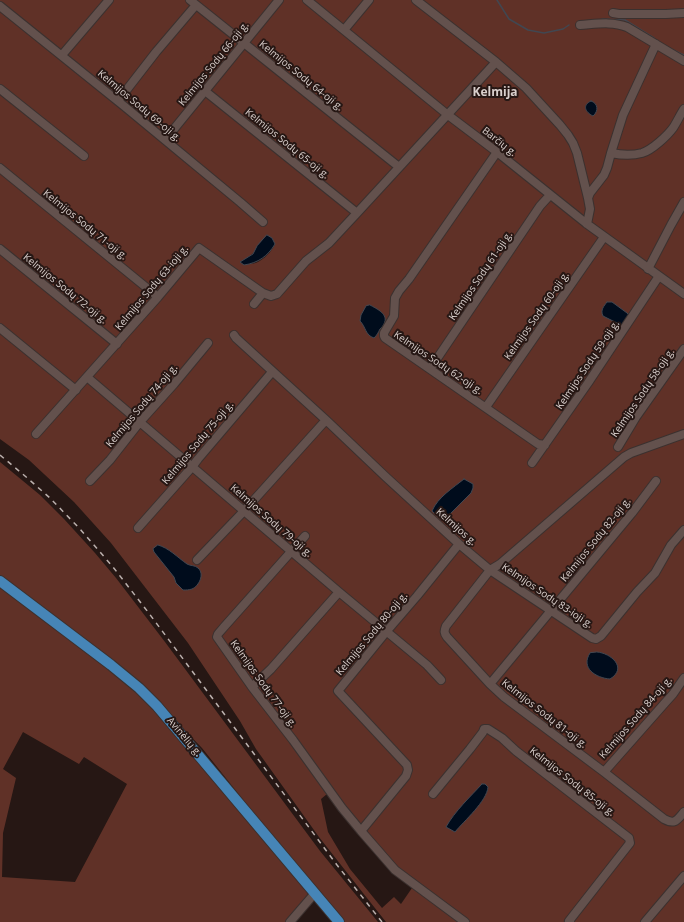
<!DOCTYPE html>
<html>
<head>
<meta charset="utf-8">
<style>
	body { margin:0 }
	canvas { display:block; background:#261714 }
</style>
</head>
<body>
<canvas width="684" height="922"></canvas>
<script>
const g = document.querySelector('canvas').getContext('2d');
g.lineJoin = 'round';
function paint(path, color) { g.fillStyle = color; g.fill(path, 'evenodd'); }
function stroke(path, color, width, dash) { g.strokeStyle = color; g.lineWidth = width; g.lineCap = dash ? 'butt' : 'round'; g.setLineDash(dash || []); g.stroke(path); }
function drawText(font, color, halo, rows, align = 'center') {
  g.font = font + ' "Open Sans",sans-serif'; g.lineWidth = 4; g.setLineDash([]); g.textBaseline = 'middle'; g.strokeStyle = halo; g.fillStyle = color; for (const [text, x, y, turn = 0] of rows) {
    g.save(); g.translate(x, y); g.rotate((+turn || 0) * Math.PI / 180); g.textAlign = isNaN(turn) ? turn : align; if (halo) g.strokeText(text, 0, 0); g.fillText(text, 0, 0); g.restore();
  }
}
const green = new Path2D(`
	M0,0H684V922H386L363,893L319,837L256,749L240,721L188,643L111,543L74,502L29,460L0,439ZM272,238L275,244C271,253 260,264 250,264C247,264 243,262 240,262L247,258ZM327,794L390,868L412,888L401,904L394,897L382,908L350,869L328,832L321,799Z
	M0,462L40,495L64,519L95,553L116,578L165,642L320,851L378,922H343L252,811L202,748L164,709L118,666L0,576Z
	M0,586L122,680L137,693L172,727L311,893L287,922H0ZM23,732L79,764L84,757L127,784L75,882L2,877L3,833L16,778L3,769Z`);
const water = new Path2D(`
	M591,101C598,103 599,111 593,116C585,112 582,105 591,101Z
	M267,235L272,238L275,244C268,256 258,263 244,265L240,262L253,254L257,246Z
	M607,302H612L627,313L629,315L624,324L622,325L619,324L603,316C600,310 604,306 607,302Z
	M370,305C377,309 389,314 384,324C384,325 381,328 380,329C378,333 377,335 374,338C365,335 366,327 360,321L361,315L366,306Z
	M464,479L473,484V488L471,493L445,519L442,520L432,511C438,497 453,488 464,479Z
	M158,545C169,548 177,557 187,564C190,566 195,565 198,568C205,574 199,586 192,589C189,590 186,590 183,590L176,583L174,577L154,552L153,549Z
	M597,652C611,653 628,668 610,679C596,678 580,668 590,653Z
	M482,784H485L488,787C487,801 464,821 455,832L446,827C455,811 470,797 482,784Z`);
const stream = new Path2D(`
	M497,0L509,19L528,30L544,33L563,29L569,25
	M602,19L625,20L654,38
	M669,48L684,55`);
const minor = new Path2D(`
	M190,0L399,167
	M307,0L448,115L497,152L587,224L684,294
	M0,6L124,106L240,202L263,222
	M613,13L619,14H666L684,13
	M580,25C596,24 612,21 627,27L684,61
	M344,30L369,0
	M62,55L109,0
	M496,62L526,88L560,125L568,135L573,143L577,153L588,198
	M0,89L84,156
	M205,91L357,213
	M118,101L156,52L196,5
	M165,140L279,0
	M497,152L409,279L399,291L395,298L394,316L384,333V336L385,338L538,444L545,445
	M611,153C621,155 631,156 642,153C652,150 667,136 673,128C677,122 680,115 684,109
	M0,168L158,297
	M587,224L590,209L588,198L590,193L604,175L607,168L611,153L623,115L656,44
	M0,249L117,344
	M648,269L671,225L684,202
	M254,304L263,293
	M0,328L76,390
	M234,335L236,338L326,420L386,477L459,544L490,570L500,564L624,457L631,453L684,434
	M430,369L540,206L550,195
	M87,377L339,592L427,665L441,680
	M486,407L604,237
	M36,434L158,297L199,248L263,293L271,296L277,294L306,261L329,243L357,213L496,62L416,0
	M618,447L636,417L684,349
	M532,463L588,383L659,276
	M90,481L110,460L139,423L174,384L208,343
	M138,528L192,467L198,459L272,372
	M684,530L671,545L655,573L637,592L601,636L596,639L592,638L490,570L446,626C444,631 444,633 447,637L490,684L504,697L604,772L664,819C675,825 677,820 684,812
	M305,536L224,627L218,634L217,637L252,687L293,740L342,808L361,831
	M459,544L417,596L386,632L338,691L407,765L408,770L406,776L361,831L395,870L465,922
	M197,560L244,511L326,420
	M490,684L632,513L656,481
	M252,687L271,669L339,592
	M604,772L664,704L673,694L684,678
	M433,794L470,749L483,732L484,729H488L502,738L516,751L629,838L630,843L569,921L570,922
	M290,922L315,893
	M645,922L684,876`);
const major = new Path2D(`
	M0,581L111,665L139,688L157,706L339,922`);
const rail = new Path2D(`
	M0,455L25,476L50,498L80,529L113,567L148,612L337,865L382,922`);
const streetNames = [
	["Kelmijos Sodų 66-oji g.",214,64,-51],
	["Kelmijos Sodų 64-oji g.",301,76,39],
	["Kelmijos Sodų 69-oji g.",139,106,40],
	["Barčių g.",499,142,38],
	["Kelmijos Sodų 65-oji g.",287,144,39],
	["Kelmijos Sodų 71-oji g.",85,225,39],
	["Kelmijos Sodų 61-oji g.",481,276,-56],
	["Kelmijos Sodų 63-ioji g.",152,288,-50],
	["Kelmijos Sodų 72-oji g.",65,289,39],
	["Kelmijos Sodų 60-oji g.",537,316,-55],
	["Kelmijos Sodų 62-oji g.",438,363,34],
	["Kelmijos Sodų 59-oji g.",588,365,-56],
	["Kelmijos Sodų 58-oji g.",643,393,-56],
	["Kelmijos Sodų 74-oji g.",142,406,-50],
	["Kelmijos Sodų 75-oji g.",198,443,-50],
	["Kelmijos Sodų 79-oji g.",271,521,41],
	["Kelmijos g.",456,527,42],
	["Kelmijos Sodų 82-oji g.",596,540,-51],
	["Kelmijos Sodų 83-ioji g.",547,596,34],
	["Kelmijos Sodų 80-oji g.",372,634,-50],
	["Kelmijos Sodų 77-oji g.",263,684,54],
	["Kelmijos Sodų 81-oji g.",544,714,38],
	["Kelmijos Sodų 84-oji g.",636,718,-49],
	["Avinėlių g.",184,737,50],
	["Kelmijos Sodų 85-oji g.",572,782,38]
];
const quarterNames = [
	["Kelmija",495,93]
];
paint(green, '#603127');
paint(water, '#000c1c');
stroke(water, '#414751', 1);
stroke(stream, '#414751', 1.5);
stroke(minor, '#3b312f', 10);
stroke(major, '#3b312f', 12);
stroke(minor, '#63514d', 8);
stroke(major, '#4685b7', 10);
stroke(rail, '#bcb1ae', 1.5, [5, 5]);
drawText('10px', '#dad0cd', '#261714', streetNames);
drawText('bold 12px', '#dad0cd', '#261714', quarterNames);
</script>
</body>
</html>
